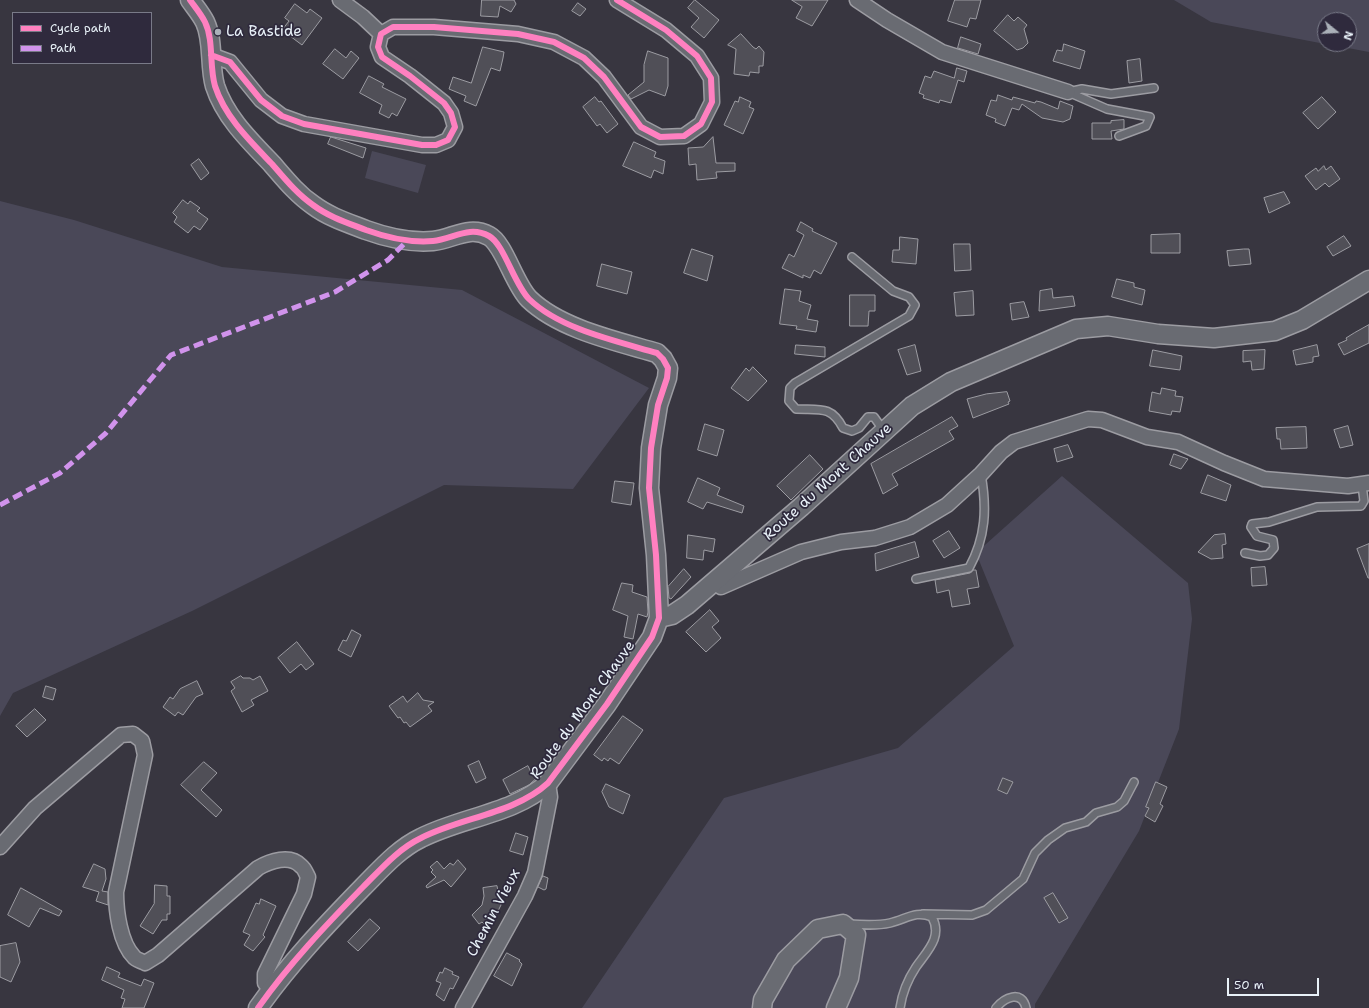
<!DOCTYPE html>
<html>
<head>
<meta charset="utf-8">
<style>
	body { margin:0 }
	#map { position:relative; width:1369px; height:1008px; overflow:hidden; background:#383640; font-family:"Shantell Sans",sans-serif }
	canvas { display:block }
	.legend { position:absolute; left:12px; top:12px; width:140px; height:52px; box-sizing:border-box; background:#2f2a3d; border:1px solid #797a88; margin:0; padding:5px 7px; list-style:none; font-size:12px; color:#e8f1f8 }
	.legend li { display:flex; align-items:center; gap:8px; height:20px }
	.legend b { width:20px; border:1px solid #797a88 }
	.north { position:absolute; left:1317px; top:12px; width:40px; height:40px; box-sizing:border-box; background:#2f2a3d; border:1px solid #797a88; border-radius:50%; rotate:108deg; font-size:11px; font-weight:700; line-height:16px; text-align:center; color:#e8f1f8 }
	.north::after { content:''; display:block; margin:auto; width:14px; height:18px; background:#aab0b8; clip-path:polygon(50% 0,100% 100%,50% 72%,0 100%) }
	.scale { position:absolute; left:1227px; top:978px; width:92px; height:18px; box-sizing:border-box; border:2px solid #e8f1f8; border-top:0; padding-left:5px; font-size:12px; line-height:14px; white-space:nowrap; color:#e8f1f8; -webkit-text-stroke:3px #2f2a3d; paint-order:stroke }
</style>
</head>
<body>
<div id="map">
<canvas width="1369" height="1008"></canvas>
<ul class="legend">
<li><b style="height:5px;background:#ff80c0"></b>Cycle path</li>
<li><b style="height:5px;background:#d193ec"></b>Path</li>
</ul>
<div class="north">N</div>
<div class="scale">50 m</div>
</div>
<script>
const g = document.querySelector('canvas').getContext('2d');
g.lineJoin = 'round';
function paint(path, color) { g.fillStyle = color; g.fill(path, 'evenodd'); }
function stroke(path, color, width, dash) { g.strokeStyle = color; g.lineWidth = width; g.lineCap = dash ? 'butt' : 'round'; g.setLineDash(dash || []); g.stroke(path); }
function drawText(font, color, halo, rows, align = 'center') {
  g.font = font + ' "Shantell Sans",sans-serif'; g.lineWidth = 3.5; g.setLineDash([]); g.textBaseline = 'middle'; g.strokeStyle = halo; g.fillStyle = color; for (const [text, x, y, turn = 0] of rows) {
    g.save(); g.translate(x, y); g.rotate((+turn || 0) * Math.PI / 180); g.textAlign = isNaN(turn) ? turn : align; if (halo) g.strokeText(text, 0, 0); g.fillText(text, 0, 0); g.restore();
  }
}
const green = new Path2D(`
	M1174,0H1369V52L1327,44H1349V20H1325V44L1211,22Z
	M372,151L426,165L418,193L365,178Z
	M0,201L74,220L222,267L462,290L649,388L573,489L444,485L192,611L13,693L0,716Z
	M1062,476L1188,583L1192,619L1179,729L1139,831L1035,1004V1008H582L724,798L898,748L1014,646L976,553Z`);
const building = new Path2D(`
	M482,0H514L516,4L511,12L500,6L498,17L481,16Z
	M695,0L719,20L704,38L691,27L699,18L688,8Z
	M792,0H828L812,26L796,18L802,7Z
	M955,0H981L976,19L970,18L967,27L948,21Z
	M578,3L586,9L580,16L572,11Z
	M295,4L307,13L310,9L322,18L302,45L282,30L289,21L285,18Z
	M1008,15L1014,21L1018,17L1027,25L1024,29L1028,43L1023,48L1017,50L994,31Z
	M741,34L753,47L756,49L759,46L764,52L763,66H759V73L750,72L749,76L734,74L736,49L728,45Z
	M961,37L981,44L978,54L958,48Z
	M1064,44L1085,51L1080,69L1053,61L1057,50L1062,51Z
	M483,47L504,52L503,58L500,71L491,68L476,106L464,101L466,96L449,89L453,77L471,83Z
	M335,49L346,58L351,51L359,58L343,79L323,64Z
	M648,51L668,58V86L665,96L649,90L631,99L628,95L644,82V65Z
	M1140,59L1142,81L1129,83L1127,61Z
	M957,68L967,71L964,82L958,80L951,103L940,100L939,103L923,98L924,95L919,93L925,76L931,78L934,71L954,78Z
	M369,76L384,84L382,87L406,99L397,116L392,113L389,118L379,113L382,105L360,93Z
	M998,95L1012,100L1013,97L1035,103L1036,101L1041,102L1058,109L1060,101L1073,106L1070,119L1063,122L1042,118L1022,104L1019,110L1012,108L1005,126L995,122L996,119L986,115L991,100L996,101Z
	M595,97L599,102L601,101L618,124L607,133L600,124L597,126L583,107Z
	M740,97L751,102L749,107L754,109L743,134L724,125L735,101L738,102Z
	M1322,97L1336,112L1318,129L1303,113Z
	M1124,120V129L1111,131L1112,139H1092V123H1111V121Z
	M331,137L366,148L363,158L328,144Z
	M713,137L716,163H735V171L716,172L717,178L697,180L696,164L689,165L688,148L703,147Z
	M634,142L656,152L654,157L665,161L663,174L654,170L651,178L623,166Z
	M199,159L209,173L201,180L191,165Z
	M1324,166L1326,170L1331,166L1340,179L1329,187L1325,183L1316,190L1305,176L1316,168L1318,171Z
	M1284,192L1290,203L1269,213L1264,198Z
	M183,200L188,204L190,201L200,208L197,211L208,219L200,230L194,226L188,233L174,222L177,217L173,213Z
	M801,222L813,229L812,231L837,243L821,274L814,270L810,278L803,275V278L782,268L789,254L794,257L804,235L797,231Z
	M1180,234V253H1151V235Z
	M1344,236L1351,246L1333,256L1327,247Z
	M900,237L918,239L916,264L892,262L893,250H899Z
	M954,244H970L971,270L955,271Z
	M692,249L713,256L707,281L684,273Z
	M1244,249H1249L1251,264L1229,266L1227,251Z
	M602,264L632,272L627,294L597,286Z
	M1117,279L1134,283V287L1145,290L1142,305L1112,297Z
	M785,289L801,291L799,301L811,305L807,319L818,321L816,332L796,329L797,326L780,324Z
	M1052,289L1053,298L1073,296L1075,306L1039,311L1040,291Z
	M973,291L974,315L956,316L954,293Z
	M850,295H875V311H869L868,326H850Z
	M1024,302L1029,317L1012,320L1010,304Z
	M1369,325V343L1344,355L1338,344L1347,340L1346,338L1354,333Z
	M796,345L825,347V357L795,354Z
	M915,345L921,371L907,375L898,350Z
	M1317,345L1319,356L1313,357V362L1296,365L1293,351Z
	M1153,350L1182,356L1180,370L1150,366Z
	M1265,350L1264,369L1252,370L1251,361L1243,362V351Z
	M753,367L767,381L748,401L731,388L746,368L749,371Z
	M1162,388L1176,391L1175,396L1183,397L1180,412L1172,411L1171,415L1149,411L1152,392L1160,394Z
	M1007,392L1010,401L1008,402L1009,404L973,418L967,399L986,394Z
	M952,417L958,426L949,431L954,439L892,474L898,485L883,494L871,464Z
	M705,424L724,430L717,456L698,450Z
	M1348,426L1353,445L1340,448L1334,430Z
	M1306,427L1307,448L1281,449L1280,439H1277L1276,428Z
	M1068,445L1073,457L1057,462L1054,449Z
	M1174,454L1188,459L1181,469L1170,465Z
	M810,455L823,469L791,500L777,486Z
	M1208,475L1231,485L1226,501L1201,493Z
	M698,478L720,488L717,495L744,506L742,513L707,502L703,509L688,502Z
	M615,481L634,483L631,505L612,502Z
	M949,531L960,548L944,558L933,541Z
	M1225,534L1226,544L1222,545L1223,558L1211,559L1198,552L1214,535Z
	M688,535L715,539L713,552L704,550L703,560L687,558Z
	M915,542L919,557L876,571L875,554Z
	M1369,544V578H1368L1357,549Z
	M1265,567L1267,585L1252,586L1251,568Z
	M684,569L691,577L671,599L669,598L668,587Z
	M973,570H976L979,587L967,589L970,604L952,607L949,590L937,593L935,580L970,573Z
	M622,583L633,585L632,592L647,597L648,612L647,617L638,614L633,639L624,637L628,616L613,610Z
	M710,610L719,621L712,627L721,638L706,652L686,632Z
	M352,630L361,635L351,657L338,650L343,640L346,641Z
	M297,642L314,664L306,670L301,664L290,673L278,658Z
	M241,676L243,678H250L253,680L260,676L268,691L251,700L254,705L242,712L231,691L235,688L231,682Z
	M197,681L203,694L196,697L183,715L178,712L175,716L163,707L170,697L173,699L180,689Z
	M46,686L56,689L53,700L43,697Z
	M418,693L423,700L434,702L428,706L432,711L410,727L406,722L404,723L400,717L398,718L389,706L403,696L407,702Z
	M35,709L46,720L27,737L16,726Z
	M623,716L643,730L619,764L610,758L608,761L604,758L602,761L594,755Z
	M479,761L486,778L476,783L468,766Z
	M204,762L217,773L201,790L222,810L216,817L181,785Z
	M528,766L533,776L544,771L529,785L510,794L503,780Z
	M1003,778L1013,782L1007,794L998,790Z
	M1156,782L1167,787L1160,804L1163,806L1155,822L1145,816L1149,808L1146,807Z
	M606,784L630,795L623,814L609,807L602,792Z
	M516,833L528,837L523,855L510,851Z
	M458,860L466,869L451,887L444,880L427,888L426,886L436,877L431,872L433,870L430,867L437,861L444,869L450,863L453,865Z
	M94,864L105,869L106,879L102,891L108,892V905L96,901L99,892L83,887Z
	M543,876L548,878L546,889L544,890L538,887Z
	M155,885L167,886V896H170V914H167V920H162L153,934L140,926L154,904Z
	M497,886L501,905L498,911L495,918L492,917L484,924L482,922L479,924L472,915L482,905L484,896L483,888Z
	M21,888L62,911L59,916L40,908L29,927L8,915Z
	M1053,893L1068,918L1059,923L1044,898Z
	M261,899L276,906L263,935L265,937L253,951L244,945L250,935L243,932L256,903L259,904Z
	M370,919L380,928L358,951L348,942Z
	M16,943L20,962L11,982L0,977V946Z
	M507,953L520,960L519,961L522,964L512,986L494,976Z
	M107,967L120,973L118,977L141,986L144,979L154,983L144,1008H122L125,999L121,998L124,990L102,980Z
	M445,968L453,972L452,974L459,977L453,989L450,988L444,1001L436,995L441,983L436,981L440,972L442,973Z`);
const service = new Path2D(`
	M1068,92L1107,109L1150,117L1146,126L1119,136
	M1068,92L1082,89L1111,94L1154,88
	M852,257L893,291L909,297L915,305L909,316L795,383L790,388L789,401L796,409C819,410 831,405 843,428L852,431L859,428L868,417H874L884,431
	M1245,553L1260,556L1268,555L1274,548L1273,540L1257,536L1251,527L1252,524L1269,522L1317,507L1361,506L1364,501L1362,485
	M916,579L969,568C986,537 987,508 981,474
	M923,914L972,915L986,910L1023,879L1035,853L1048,840L1065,828L1086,822L1096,813L1117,807L1124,801L1134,782
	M849,924C863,925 877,926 890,923C907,919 915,910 932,917C943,937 927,951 916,967C908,979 902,994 900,1008
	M996,1008C1004,998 1022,989 1026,1008`);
const minor = new Path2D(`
	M340,0L363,17L381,34
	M857,0L887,20L942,52L1068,92
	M211,55L230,62L261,100L282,116L304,124L422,145H436L448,140L455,127L451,113L444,103L410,76L382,57L378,47L381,34L393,27H434L518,34L554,42L584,58L604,77L641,127L660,137L684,136L701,124L712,102L711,78L697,56L666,30L617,0
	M714,582L721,587L801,552L841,542L875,538L910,527L947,505L981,474L1001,452L1014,442L1088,419L1102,420L1147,437L1178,442L1224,463L1264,479L1348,486L1369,483
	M0,847L35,808L121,735L133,734L142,741L145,755L116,892C116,911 120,943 134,957C136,960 142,961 145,963L158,955L258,868C270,861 290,854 301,866C304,868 306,873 308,877L304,894L265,974V983L271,990
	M463,1008L525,896L535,873L550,797L548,783`);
const tertiary = new Path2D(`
	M190,0C195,7 201,14 205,22C214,41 209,65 215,86C225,117 250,141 272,164C285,179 297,194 313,205C329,217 348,223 366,230C388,238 410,243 433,241C453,239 469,225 489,236C504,244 514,284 529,299C560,329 616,341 657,353L663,359L668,368L667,378L658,405L651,448L649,488L656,555L659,618L652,637L607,704L548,783C514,814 462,817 421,838C398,849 381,869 363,887C326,925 289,964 258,1008
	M659,618L672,615L687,605L801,507L912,406L951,382L1076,329L1108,326L1158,334L1214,338L1275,331L1302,320L1369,280
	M762,1008L763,1000L786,960L818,929L843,924L856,935L849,978L836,1008`);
const quiet = new Path2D(`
	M0,505L60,473L106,433L171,355L335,292L388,260L407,241`);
const cycleway = new Path2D(`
	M190,0C195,7 201,14 205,22C214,41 209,65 215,86C225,117 250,141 272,164C285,179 297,194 313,205C329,217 348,223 366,230C388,238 410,243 433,241C453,239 469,225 489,236C504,244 514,284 529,299C560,329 616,341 657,353L663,359L668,368L667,378L658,405L651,448L649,488L656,555L659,618L652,637L607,704L548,783C514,814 462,817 421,838C398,849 381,869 363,887C326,925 289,964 258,1008
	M211,55L230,62L261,100L282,116L304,124L422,145H436L448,140L455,127L451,113L444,103L410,76L382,57L378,47L381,34L393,27H434L518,34L554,42L584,58L604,77L641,127L660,137L684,136L701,124L712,102L711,78L697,56L666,30L617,0`);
const markers = [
	[218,32,4,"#aab0b8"]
];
const poiNames = [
	["La Bastide",226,32]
];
const streetNames = [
	["Route du Mont Chauve",828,482,-42],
	["Route du Mont Chauve",583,710,-54],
	["Chemin Vieux",494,913,-62]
];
paint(green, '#4a4858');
paint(building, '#504f57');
stroke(building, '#9c9ca2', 1);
stroke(service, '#9c9ca2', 10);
stroke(minor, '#9c9ca2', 17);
stroke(tertiary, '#9c9ca2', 21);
stroke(service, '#696b72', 7);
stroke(minor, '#696b72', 14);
stroke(tertiary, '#696b72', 18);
stroke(quiet, '#d193ec', 5, [10, 5]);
stroke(cycleway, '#ff80c0', 6);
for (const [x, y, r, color] of markers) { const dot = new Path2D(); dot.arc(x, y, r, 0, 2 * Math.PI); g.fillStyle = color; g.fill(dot); stroke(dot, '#2f2a3d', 1.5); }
drawText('15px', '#e8f1f8', '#2f2a3d', poiNames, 'left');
drawText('15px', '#e8f1f8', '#2f2a3d', streetNames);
</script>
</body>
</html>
